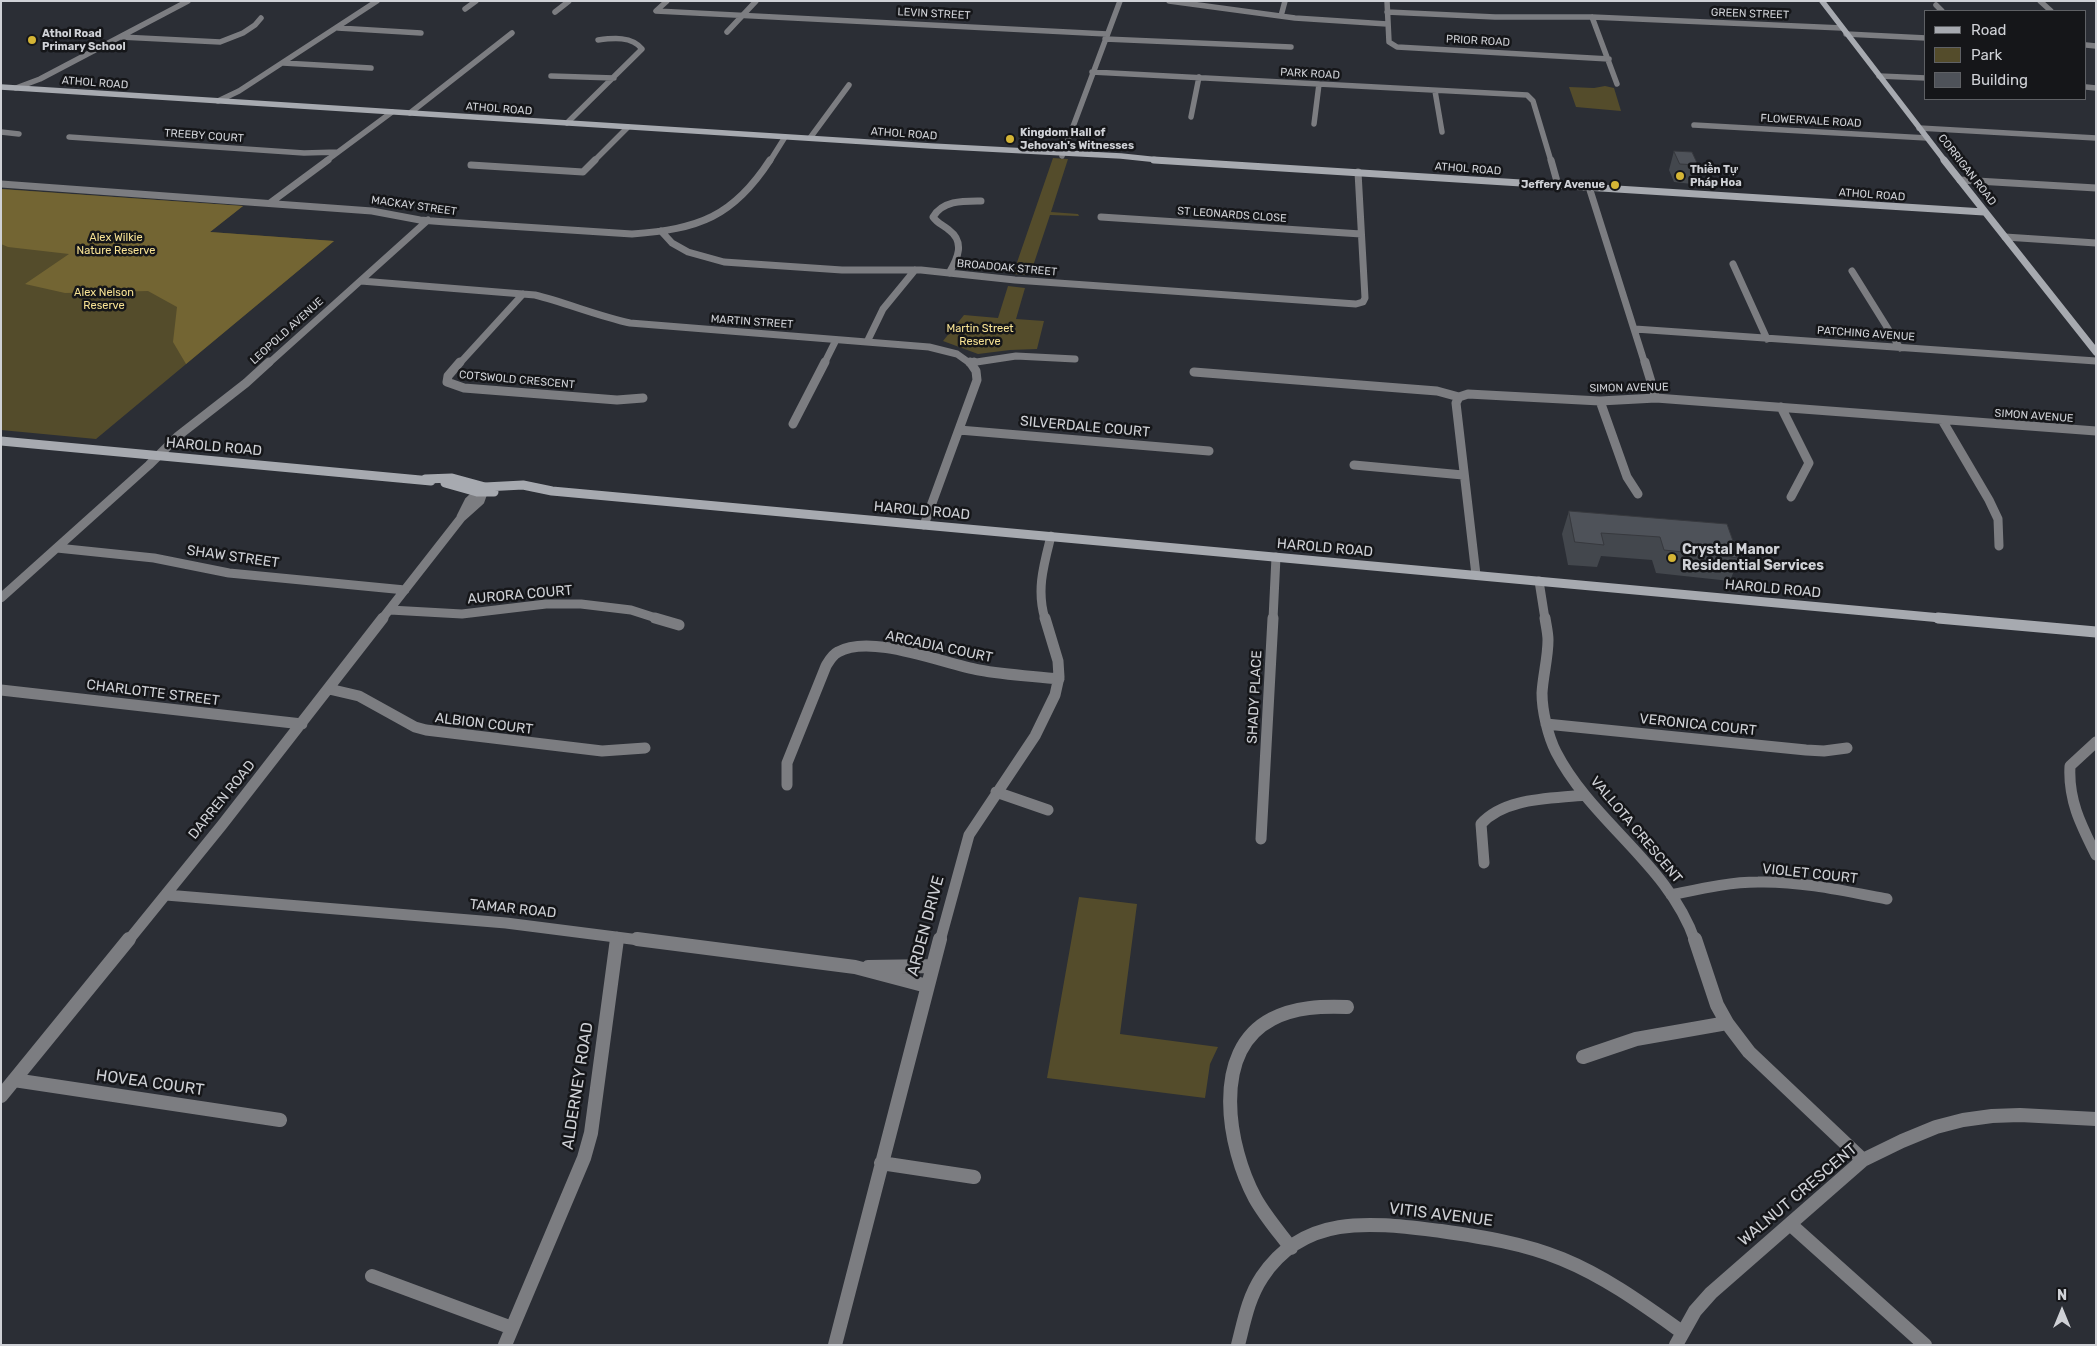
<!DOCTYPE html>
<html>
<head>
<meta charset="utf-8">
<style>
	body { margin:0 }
	#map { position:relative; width:2097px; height:1346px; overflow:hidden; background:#2b2e35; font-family:Rubik,sans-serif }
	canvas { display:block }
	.frame { position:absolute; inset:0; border:2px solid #cfd1d6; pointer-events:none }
	.legend { position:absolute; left:1924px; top:10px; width:162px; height:90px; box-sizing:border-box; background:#151619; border:1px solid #5f6165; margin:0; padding:6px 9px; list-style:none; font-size:15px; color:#cfd1d6 }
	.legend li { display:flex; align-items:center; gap:10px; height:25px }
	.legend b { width:25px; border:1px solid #5f6165 }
	.north { position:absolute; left:2037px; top:1286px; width:50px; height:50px; -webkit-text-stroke:4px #151619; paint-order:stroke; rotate:0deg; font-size:14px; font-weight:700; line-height:20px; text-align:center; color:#cfd1d6 }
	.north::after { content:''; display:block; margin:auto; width:18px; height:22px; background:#cfd1d6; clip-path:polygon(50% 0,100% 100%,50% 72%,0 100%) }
</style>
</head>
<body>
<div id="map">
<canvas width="2097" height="1346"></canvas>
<div class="frame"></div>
<ul class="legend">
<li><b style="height:6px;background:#a7aab0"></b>Road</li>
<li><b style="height:14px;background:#544c2b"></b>Park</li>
<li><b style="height:14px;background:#4e5259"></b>Building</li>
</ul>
<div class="north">N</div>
</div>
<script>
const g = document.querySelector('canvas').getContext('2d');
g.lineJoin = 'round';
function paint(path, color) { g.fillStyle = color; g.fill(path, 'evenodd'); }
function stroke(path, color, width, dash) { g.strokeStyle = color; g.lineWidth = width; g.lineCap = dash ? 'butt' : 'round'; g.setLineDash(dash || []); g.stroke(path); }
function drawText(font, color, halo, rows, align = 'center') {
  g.font = font + ' Rubik,sans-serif'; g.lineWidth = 5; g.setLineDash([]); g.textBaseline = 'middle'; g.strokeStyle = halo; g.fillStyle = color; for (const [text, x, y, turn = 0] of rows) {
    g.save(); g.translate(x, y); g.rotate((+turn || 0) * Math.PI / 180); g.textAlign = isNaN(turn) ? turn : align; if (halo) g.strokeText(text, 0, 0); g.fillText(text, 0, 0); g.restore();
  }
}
const green = new Path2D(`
	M1605,86L1614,88L1621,111L1576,107L1569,87L1594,88Z
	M1053,158L1068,159L1051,212L1078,214L1079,216L1050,215L1030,275L1013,274Z
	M1,189L243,206L210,232L334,241L96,439L1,430Z
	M1008,286L1025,288L1016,319L1044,321L1037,349L1010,350L978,354L943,341L964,315L998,318Z
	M1079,897L1137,904L1120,1034L1218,1047L1210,1064L1205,1098L1047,1078Z`);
const forest = new Path2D(`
	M1,189L243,206L210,232L334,241L186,364L173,342L177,307L148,291L65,293L25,284L69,254L8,247L1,244Z`);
const streetFar4 = new Path2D(`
	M667,1L656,11L1107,34
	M1169,1L1295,18L1387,24
	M1387,1L1389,42L1397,47L1609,59
	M2040,1L2051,11
	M1936,5L1942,11
	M465,9L476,1
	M555,12L569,1
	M1387,12L1495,17H1592L1842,28
	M1281,16L1285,1
	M1592,17L1617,84
	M338,28L421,33
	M727,32L756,1
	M1846,34L1926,38
	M121,37L220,42L243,33L255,25L261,18
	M1105,39L1291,47
	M2086,45L2096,46
	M283,63L371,68
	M1092,72L1527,95L1533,101L1551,161
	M551,76L614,78
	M1879,76L1926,78
	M2086,87L2096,88
	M16,88L40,79L188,1
	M1435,91L1442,132
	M218,101L239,91L377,1
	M410,113L512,33
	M1191,117L1199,77
	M567,123L642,49C632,36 613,38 598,40
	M1314,124L1319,84
	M1694,125L1927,138
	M1919,128L2096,138
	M1,132L19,134
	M69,137L304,153L338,152
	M810,138L849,85
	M1062,156L1120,1
	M326,161L392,112
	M594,161L628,127
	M770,161L785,137`);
const streetFar3 = new Path2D(`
	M1551,160L1558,185
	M471,165L583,172L595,160
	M1960,180L2096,188
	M1,184L372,211L420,220L446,222L632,234C699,229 733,217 770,160
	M1589,187L1645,364
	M270,203L328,160
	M1101,217L1361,234
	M661,231L672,243L688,252L724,262L842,270H921L1015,280L1356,304L1363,302L1365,298L1358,172
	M2005,237L2096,243
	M1733,264L1767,339
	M1852,271L1900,348
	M949,273C958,258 965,242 949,230C943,225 937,223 933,217C943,200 964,201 981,201
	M361,281L535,295C567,303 598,316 630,323L929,347L957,354L971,364
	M1635,329L2096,361
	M867,342L883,309L915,270
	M970,363L1016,356L1075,359
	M268,364L428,220
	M459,364L523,294
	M824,364L836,340`);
const streetFar2 = new Path2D(`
	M460,362L448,376L447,382L464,388L617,400L643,398
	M1645,362L1656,398
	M970,363L974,362
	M1194,372L1437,391L1459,397L1468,394L1600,401L1656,398L2096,431
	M1459,397L1456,403L1476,575
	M1600,401L1627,477L1638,494
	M1781,407L1809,463L1791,497
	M1942,420L1989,500L1998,519L1999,546
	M793,424L825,362
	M959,430L1209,451
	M1354,465L1463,475
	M461,517L469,501L483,488
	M924,525L977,380L976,371L970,362
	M57,548L154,558L229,573L405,590
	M1539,581L1545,619
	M1,598L149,465L178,436L246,383L269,362
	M390,610L462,614L546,604H581L631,610L659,619
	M382,619L461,518L480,501L485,487
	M1045,619C1036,590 1044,564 1051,536
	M1273,619L1276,557`);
const streetFar1 = new Path2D(`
	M655,618L679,625
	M1545,618C1546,625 1548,633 1548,640C1548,658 1543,675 1542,693C1542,711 1548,736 1556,752C1592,822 1669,865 1695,941
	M329,689L359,696L415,727L426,730L602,751L645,748
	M1,690L302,724
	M1546,724L1806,750L1824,751L1847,748
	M2096,742L2070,766C2068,800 2081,825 2096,855
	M787,785V763L826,666C829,661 832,655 838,652C871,633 944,664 979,670C1006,675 1032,676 1059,679
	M996,792L1048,810
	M1261,839L1273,618
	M1484,863L1481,824C1505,797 1552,799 1585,795
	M166,895L506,923L647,941
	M1671,895C1700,889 1729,882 1758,882C1801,881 1845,891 1887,899
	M128,941L222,825L383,618
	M617,941V937
	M940,941L969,835L1035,736L1055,695L1059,677L1058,661L1045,618`);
const street = new Path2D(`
	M637,939L855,967L927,986
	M1695,939L1717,1005L1727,1023L1749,1052L1863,1160
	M868,967L932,966
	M1583,1057L1636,1039L1727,1023
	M14,1080L280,1120
	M1,1096L129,939
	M881,1163L974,1177
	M1790,1224L1925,1345
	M1291,1248C1279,1232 1265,1216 1255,1198C1228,1148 1210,1051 1272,1019C1295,1007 1322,1006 1347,1007
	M372,1276L512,1328
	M505,1345L584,1158L591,1133L617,939
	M835,1345L940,939
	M1238,1345C1244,1322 1248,1298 1262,1277C1305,1212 1374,1223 1441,1231C1483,1237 1523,1243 1562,1259C1606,1277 1644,1305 1682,1332
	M1676,1345L1695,1311L1711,1293L1863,1160L1902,1141L1936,1127L1963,1120L1992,1116L2020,1115L2096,1119`);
const secondaryFar3 = new Path2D(`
	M1822,1L1945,161
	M1,87L931,146L1121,156L1159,160
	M1154,160L1173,161`);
const secondaryFar2 = new Path2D(`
	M1154,160L1984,212
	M1944,160L2096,352`);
const secondaryFar1 = new Path2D(`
	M1,441L431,481
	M425,479L452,478L485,487L523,485L552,491L1952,619
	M445,483L477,492H494`);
const secondary = new Path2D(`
	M1938,618L2096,632`);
const wall = new Path2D(`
	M1674,151L1698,165L1692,184L1674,182L1669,170Z
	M1569,511L1739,558L1730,581L1656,573L1652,560L1601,556L1597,567L1568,565L1562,534Z`);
const building = new Path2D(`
	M1674,151L1692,152L1698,165L1680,164Z
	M1569,511L1727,524L1739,558L1664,550L1660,537L1601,533L1604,545L1575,542Z`);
const markers = [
	[32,40,5,"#d5b535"],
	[1010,139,5,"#d5b535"],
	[1680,176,5,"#d5b535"],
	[1615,185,5,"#d5b535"],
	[1672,558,5,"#d5b535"]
];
const farStreetnames = [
	["LEVIN STREET",934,14,3],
	["GREEN STREET",1750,14,2],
	["PRIOR ROAD",1478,41,3],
	["PARK ROAD",1310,74,3],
	["ATHOL ROAD",95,83,4],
	["ATHOL ROAD",499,109,4],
	["FLOWERVALE ROAD",1811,121,3],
	["ATHOL ROAD",904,134,4],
	["TREEBY COURT",204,136,4],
	["ATHOL ROAD",1468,169,4],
	["CORRIGAN ROAD",1967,170,52],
	["ATHOL ROAD",1872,195,4],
	["MACKAY STREET",414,206,8],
	["ST LEONARDS CLOSE",1232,215,4],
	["BROADOAK STREET",1007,268,5],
	["MARTIN STREET",752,322,4],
	["LEOPOLD AVENUE",287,331,-42],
	["PATCHING AVENUE",1866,334,4],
	["COTSWOLD CRESCENT",517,380,5],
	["SIMON AVENUE",1629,388,-1],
	["SIMON AVENUE",2034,416,4]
];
const farPoinames = [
	["Athol Road",42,34],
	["Primary School",42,47],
	["Kingdom Hall of",1020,133],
	["Jehovah's Witnesses",1020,146],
	["Thiền Tự",1690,170],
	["Pháp Hoa",1690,183],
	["Jeffery Avenue",1605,185,"right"]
];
const farParknames = [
	["Alex Wilkie",116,238],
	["Nature Reserve",116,251],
	["Alex Nelson",104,293],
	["Reserve",104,306],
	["Martin Street",980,329],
	["Reserve",980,342]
];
const streetNames = [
	["SILVERDALE COURT",1085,427,5],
	["HAROLD ROAD",214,447,5],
	["HAROLD ROAD",922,511,5],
	["HAROLD ROAD",1325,548,5],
	["SHAW STREET",233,557,8],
	["HAROLD ROAD",1773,589,5],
	["AURORA COURT",520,595,-5],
	["ARCADIA COURT",939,647,12],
	["CHARLOTTE STREET",153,693,7],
	["SHADY PLACE",1255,697,-87],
	["ALBION COURT",484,724,7],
	["VERONICA COURT",1698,725,6],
	["DARREN ROAD",222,800,-51],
	["VALLOTA CRESCENT",1636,830,50],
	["VIOLET COURT",1810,874,6],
	["TAMAR ROAD",513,909,6]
];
const poiNames = [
	["Crystal Manor",1682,550],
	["Residential Services",1682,566]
];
const nearStreetnames = [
	["ARDEN DRIVE",926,926,-75],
	["HOVEA COURT",150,1083,8],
	["ALDERNEY ROAD",578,1086,-81],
	["WALNUT CRESCENT",1798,1195,-40],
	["VITIS AVENUE",1441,1215,7]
];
paint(green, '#544c2b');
paint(forest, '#736533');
stroke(streetFar4, '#7c7d81', 5.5);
stroke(streetFar3, '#7c7d81', 7);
stroke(streetFar2, '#7c7d81', 9);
stroke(streetFar1, '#7c7d81', 11);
stroke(street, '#7c7d81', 14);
stroke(secondaryFar3, '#a7aab0', 5.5);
stroke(secondaryFar2, '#a7aab0', 7);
stroke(secondaryFar1, '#a7aab0', 9);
stroke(secondary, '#a7aab0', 11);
paint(wall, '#43474d');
paint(building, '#4e5259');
stroke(building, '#37393e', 1);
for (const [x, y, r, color] of markers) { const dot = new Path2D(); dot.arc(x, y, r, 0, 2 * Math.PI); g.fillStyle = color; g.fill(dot); stroke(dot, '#151619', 2); }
drawText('11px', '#cfd1d6', '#151619', farStreetnames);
drawText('bold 11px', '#cfd1d6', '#151619', farPoinames, 'left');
drawText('11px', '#f8e394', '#151619', farParknames);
drawText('14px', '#cfd1d6', '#151619', streetNames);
drawText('bold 14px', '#cfd1d6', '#151619', poiNames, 'left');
drawText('16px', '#cfd1d6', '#151619', nearStreetnames);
</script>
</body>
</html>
